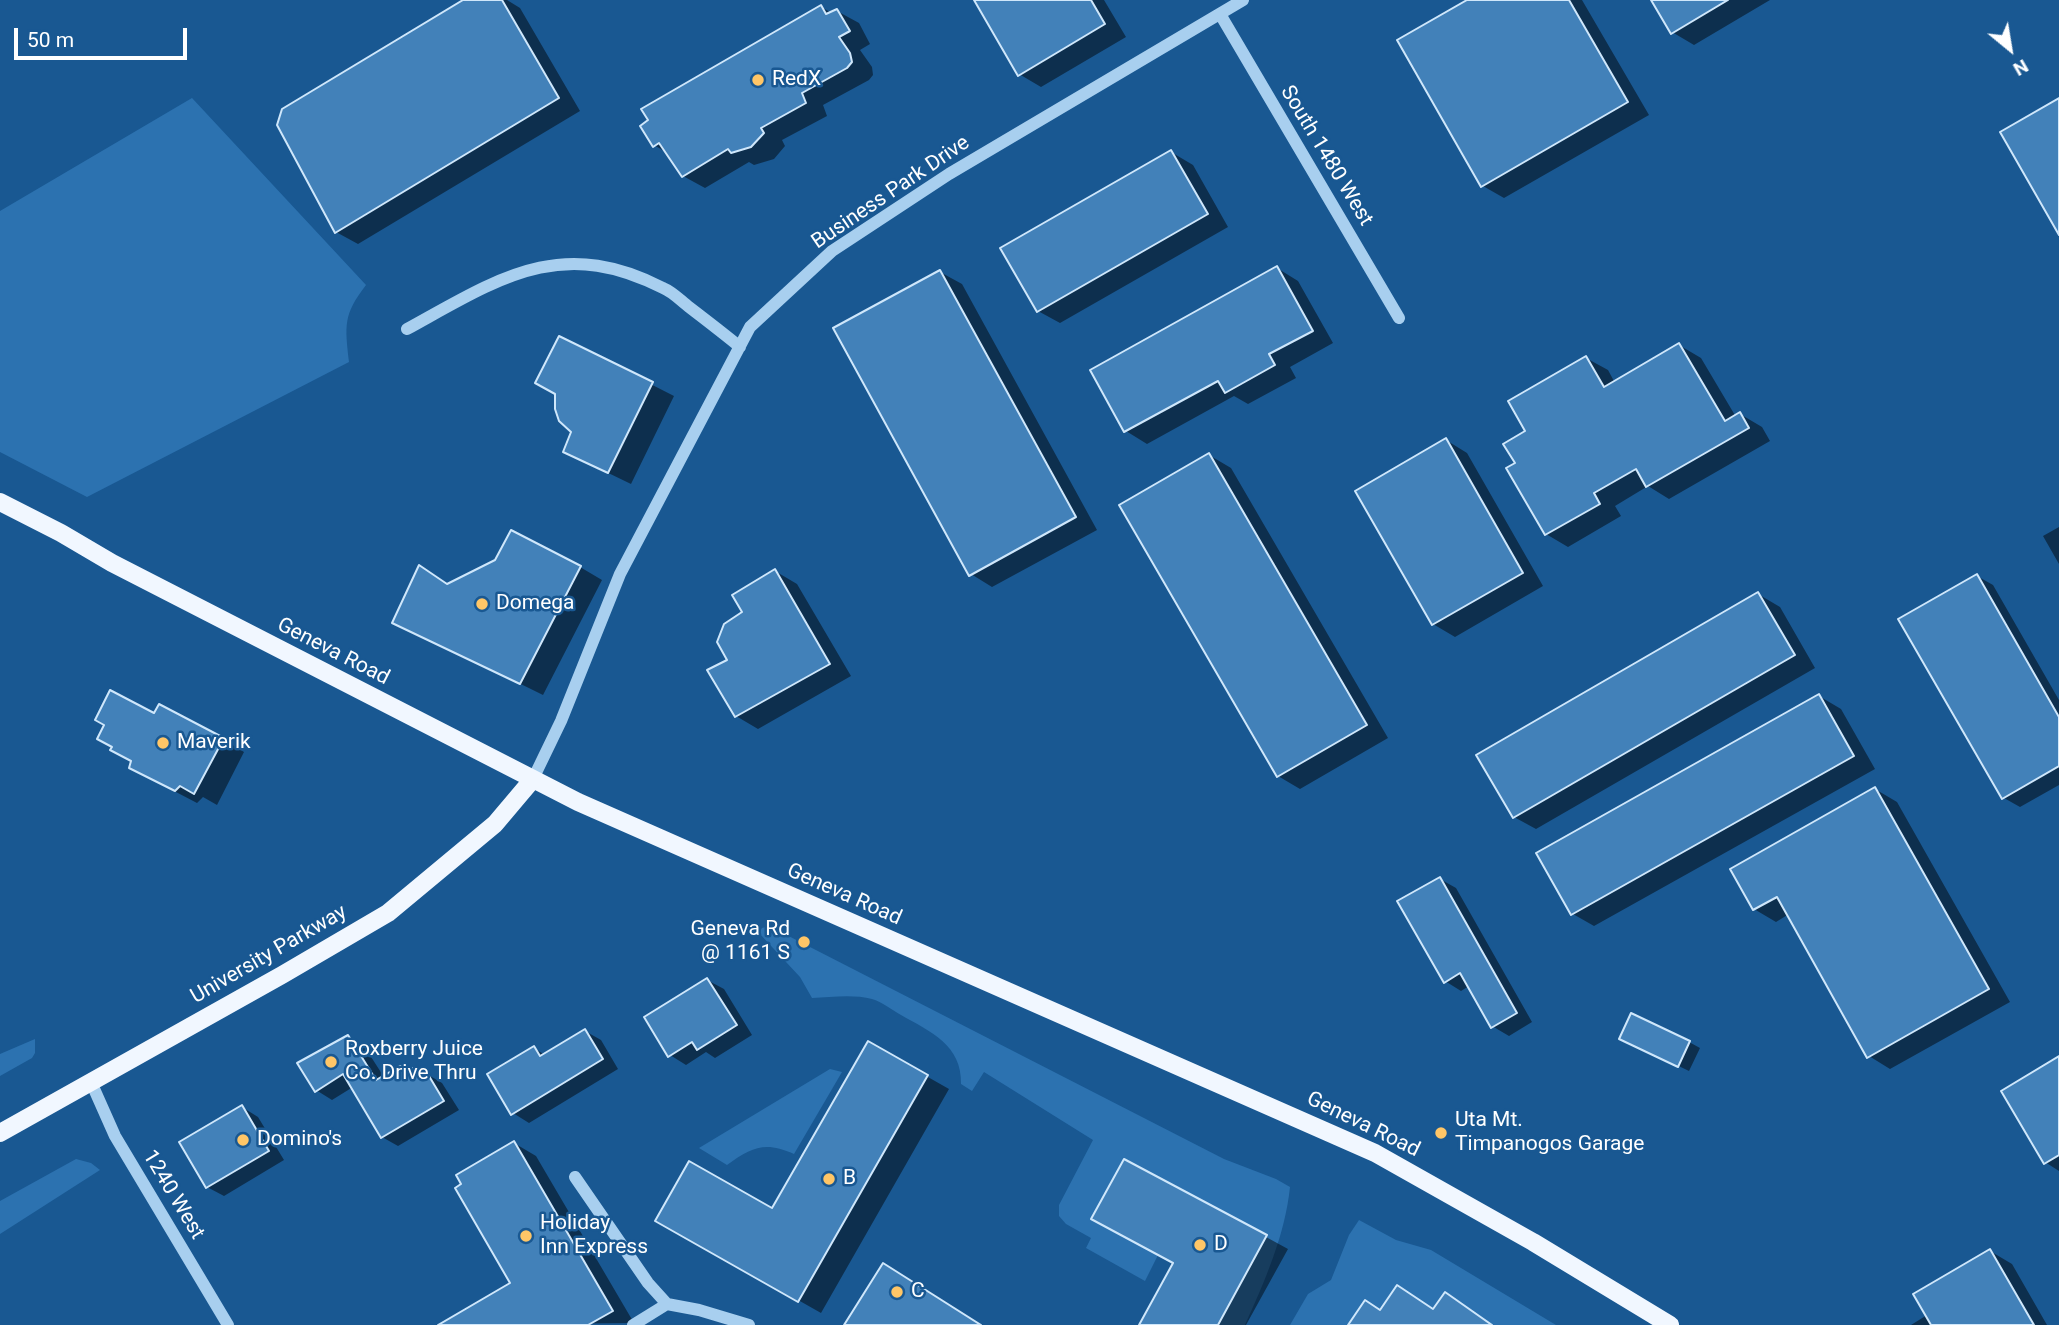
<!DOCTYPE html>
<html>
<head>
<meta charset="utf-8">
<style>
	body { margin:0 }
	#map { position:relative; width:2059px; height:1325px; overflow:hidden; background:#195892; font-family:Roboto,sans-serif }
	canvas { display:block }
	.north { position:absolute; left:1975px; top:14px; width:70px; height:70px; -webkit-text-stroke:5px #195892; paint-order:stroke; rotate:150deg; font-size:19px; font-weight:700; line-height:28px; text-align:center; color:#fff }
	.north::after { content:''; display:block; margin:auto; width:24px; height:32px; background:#fff; clip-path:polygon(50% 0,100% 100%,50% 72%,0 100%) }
	.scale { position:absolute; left:14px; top:28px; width:173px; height:32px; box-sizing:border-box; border:4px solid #fff; border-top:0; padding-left:9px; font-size:21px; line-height:24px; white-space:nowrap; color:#fff; -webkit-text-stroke:5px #195892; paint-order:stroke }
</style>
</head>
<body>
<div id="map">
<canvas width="2059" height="1325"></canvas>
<div class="north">N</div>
<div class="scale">50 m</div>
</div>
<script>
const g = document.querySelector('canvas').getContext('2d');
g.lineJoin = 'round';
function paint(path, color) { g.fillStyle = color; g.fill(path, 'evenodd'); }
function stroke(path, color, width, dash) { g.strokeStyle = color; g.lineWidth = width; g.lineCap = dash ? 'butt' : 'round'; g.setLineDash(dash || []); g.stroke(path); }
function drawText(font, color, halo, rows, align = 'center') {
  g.font = font + ' Roboto,sans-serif'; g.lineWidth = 5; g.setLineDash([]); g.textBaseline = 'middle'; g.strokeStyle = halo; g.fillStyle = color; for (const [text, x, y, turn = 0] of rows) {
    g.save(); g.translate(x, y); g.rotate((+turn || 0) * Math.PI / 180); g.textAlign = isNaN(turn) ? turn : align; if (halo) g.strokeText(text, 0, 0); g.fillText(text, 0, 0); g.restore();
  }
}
const green = new Path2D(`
	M192,98L366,285C343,315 345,325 349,362L87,497L0,452V211Z
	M769,926L1224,1159L1276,1179L1290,1187C1285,1235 1265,1281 1245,1325H1218L1266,1235L1124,1159L1091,1219L1158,1255L1145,1281L1086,1248L1091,1238L1066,1224L1059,1216V1205L1093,1140L984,1072L972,1091L961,1084C962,1045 931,1032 901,1015C892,1010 882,1002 872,999C854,994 831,997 812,998L800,977L759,933L762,928Z
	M35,1039V1053L32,1058L0,1076V1054Z
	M830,1069L842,1072L794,1154C765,1141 752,1147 727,1165L699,1148Z
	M76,1159L91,1163L100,1170L0,1234V1201Z
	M1359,1220L1396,1240L1431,1250L1556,1325H1290L1308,1294L1331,1280L1349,1235Z`);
const shadow = new Path2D(`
	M466,0H507L520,8L580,111L358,244L336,232Z
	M976,0H1104L1126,37L1041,87L1019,74Z
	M1470,0H1582L1649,115L1504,198L1483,186Z
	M1653,0H1770L1694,45L1672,32Z
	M821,7L832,13L837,11L859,23L870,44L860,50L872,67L873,75L869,80L823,105L827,116L782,140L785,146L774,159L754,165L749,162L705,188L683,176L669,154L654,145Z
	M1171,152L1193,165L1228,227L1060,323L1038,311Z
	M1277,268L1298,281L1333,343L1290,367L1296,378L1248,404L1234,396L1147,444L1126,431L1092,370Z
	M940,272L962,284L1097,530L992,587L971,574Z
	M560,338L674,396L631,484L565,452L573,432Z
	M1679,345L1701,358L1736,417L1740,414L1762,427L1770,441L1669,499L1648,486L1615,506L1621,516L1568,547L1546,534L1517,464L1528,432L1586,358L1608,370L1615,383Z
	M1446,440L1467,453L1543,586L1455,637L1433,624Z
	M1209,455L1231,468L1388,738L1300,789L1278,776Z
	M2059,527V564L2043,536Z
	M580,567L602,580L543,695L395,622L420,568L449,585Z
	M775,571L797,584L851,676L758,729L736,716L729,661Z
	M1977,576L1993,585L2059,700V785L2020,807L2004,798Z
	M1758,594L1780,607L1815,668L1536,829L1514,817Z
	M1819,696L1841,709L1875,769L1594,926L1573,914Z
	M155,716L223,739L244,752L217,805L203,797L197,803L153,780Z
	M1875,789L1897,802L2010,1002L1890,1069L1869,1056L1789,914L1776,922L1754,909Z
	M1440,879L1456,888L1532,1022L1509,1036L1492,1026L1469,986L1461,991L1445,981Z
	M707,980L724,989L752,1035L715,1058L706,1052L686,1065L670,1055Z
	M585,1031L601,1040L618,1069L529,1123L513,1113L534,1048L545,1055Z
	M348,1037L364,1046L384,1077L425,1073L442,1083L459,1110L398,1146L382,1137L353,1087L332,1100L316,1090Z
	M1629,1042H1689L1700,1048L1689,1071Z
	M868,1043L949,1089L821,1313L657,1220L773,1210Z
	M2059,1058V1171L2045,1162Z
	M242,1107L258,1117L284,1160L224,1196L207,1187Z
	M514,1143L536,1156L634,1323L442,1325L513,1284Z
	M1266,1237L1288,1249L1246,1325H1141Z
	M1990,1251L2012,1264L2047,1325H1911L1927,1315Z`);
const building = new Path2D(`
	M463,0H502L559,98L335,233L277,125L282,109Z
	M974,0H1091L1105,24L1018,76Z
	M1467,0H1569L1628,102L1481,187L1397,40Z
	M1651,0H1728L1671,34Z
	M821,5L826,14L837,9L850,31L839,37L850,53L852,62L847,68L802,93L806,103L761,128L764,133L751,147L731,153L728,149L682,177L659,143L653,147L640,126L648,120L641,109Z
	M2059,98V235L2000,132Z
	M1171,150L1208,214L1037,312L1000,248Z
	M1277,266L1313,331L1269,354L1275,365L1225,393L1218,381L1124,432L1090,370Z
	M940,270L1076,517L969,576L833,328Z
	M559,336L653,382L608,473L563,452L571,432L559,421L555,409V394L535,383Z
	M1679,343L1725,421L1740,412L1749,428L1646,487L1636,469L1594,493L1600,504L1545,535L1506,468L1515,463L1503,444L1525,431L1508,401L1586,356L1604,387Z
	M1446,438L1523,573L1432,625L1355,491Z
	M1209,453L1367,725L1277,777L1119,505Z
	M511,530L581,566L520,684L392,623L419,565L447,584L495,560Z
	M775,569L830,664L735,717L707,670L727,660L717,642L724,624L742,612L732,595Z
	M1977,574L2059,717V766L2002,799L1898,619Z
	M1758,592L1795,655L1513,818L1476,755Z
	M110,690L154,713L159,704L224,738L194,794L180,786L175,791L129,768L131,761L110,750L112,747L97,739L104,725L95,720Z
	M1819,694L1854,756L1571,915L1536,853Z
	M1875,787L1989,989L1867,1058L1777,897L1753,910L1730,869Z
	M1440,877L1517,1013L1491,1028L1460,973L1444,983L1397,901Z
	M707,978L737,1025L697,1050L692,1042L668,1057L644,1017Z
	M1631,1013L1690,1041L1678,1067L1619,1039Z
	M585,1029L603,1059L511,1115L487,1074L534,1046L540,1056Z
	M348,1035L376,1080L400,1066L426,1071L444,1101L381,1138L343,1074L315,1092L297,1063Z
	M868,1041L928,1075L798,1302L655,1221L689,1161L772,1208Z
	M2059,1056V1155L2044,1164L2001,1091Z
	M242,1105L269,1151L206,1188L179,1142Z
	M514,1141L613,1311L588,1325H438L510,1283L455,1188L461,1184L456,1175Z
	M1124,1159L1267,1235L1218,1325H1139L1173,1263L1091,1219Z
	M1990,1249L2034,1325H1931L1913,1294Z
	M883,1263L981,1325H844Z
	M1397,1285L1433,1309L1445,1292L1492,1325H1348L1365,1300L1380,1310Z`);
const minor = new Path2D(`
	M1220,14L1399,318
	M407,329C498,279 560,235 663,288C673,292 681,301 689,307C706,320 723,333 740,347
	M533,779L561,721L620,574L750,327L832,251L949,174L1243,0
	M91,1082L115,1136L228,1325
	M575,1177L648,1283L667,1304L699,1310L749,1325
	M633,1325L667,1304`);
const major = new Path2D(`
	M0,502L61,533L112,563L578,802L1375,1153L1533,1242L1670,1325
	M0,1133L282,975L388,913L495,824L533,779`);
const markers = [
	[758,80,7,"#ffc667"],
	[482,604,7,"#ffc667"],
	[163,743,7,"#ffc667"],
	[804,942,7,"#ffc667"],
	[331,1062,7,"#ffc667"],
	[1441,1133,7,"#ffc667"],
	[243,1140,7,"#ffc667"],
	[829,1179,7,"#ffc667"],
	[526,1236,7,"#ffc667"],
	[1200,1245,7,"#ffc667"],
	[897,1292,7,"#ffc667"]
];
const poiNames = [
	["RedX",772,80],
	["Domega",496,604],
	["Maverik",177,743],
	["Geneva Rd",790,930,"right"],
	["@ 1161 S",790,954,"right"],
	["Roxberry Juice",345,1050],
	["Co. Drive Thru",345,1074],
	["Uta Mt.",1455,1121],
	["Timpanogos Garage",1455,1145],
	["Domino's",257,1140],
	["B",843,1179],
	["Holiday",540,1224],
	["Inn Express",540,1248],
	["D",1214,1245],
	["C",911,1292]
];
const streetNames = [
	["South 1480 West",1326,156,59],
	["Business Park Drive",891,193,-34],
	["Geneva Road",333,652,27],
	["Geneva Road",844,895,24],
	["University Parkway",269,955,-30],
	["Geneva Road",1363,1125,26],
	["1240 West",173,1195,59]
];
paint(green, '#2c72b0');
paint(shadow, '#0007');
paint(building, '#4281b9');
stroke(building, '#cfe7fb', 2);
stroke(minor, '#a8cfef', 12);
stroke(major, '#f1f7ff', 18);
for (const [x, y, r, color] of markers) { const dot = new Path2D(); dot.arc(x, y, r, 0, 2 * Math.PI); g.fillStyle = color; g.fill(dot); stroke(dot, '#195892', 2.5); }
drawText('21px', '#fff', '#195892', poiNames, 'left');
drawText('21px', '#fff', '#195892', streetNames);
</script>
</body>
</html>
